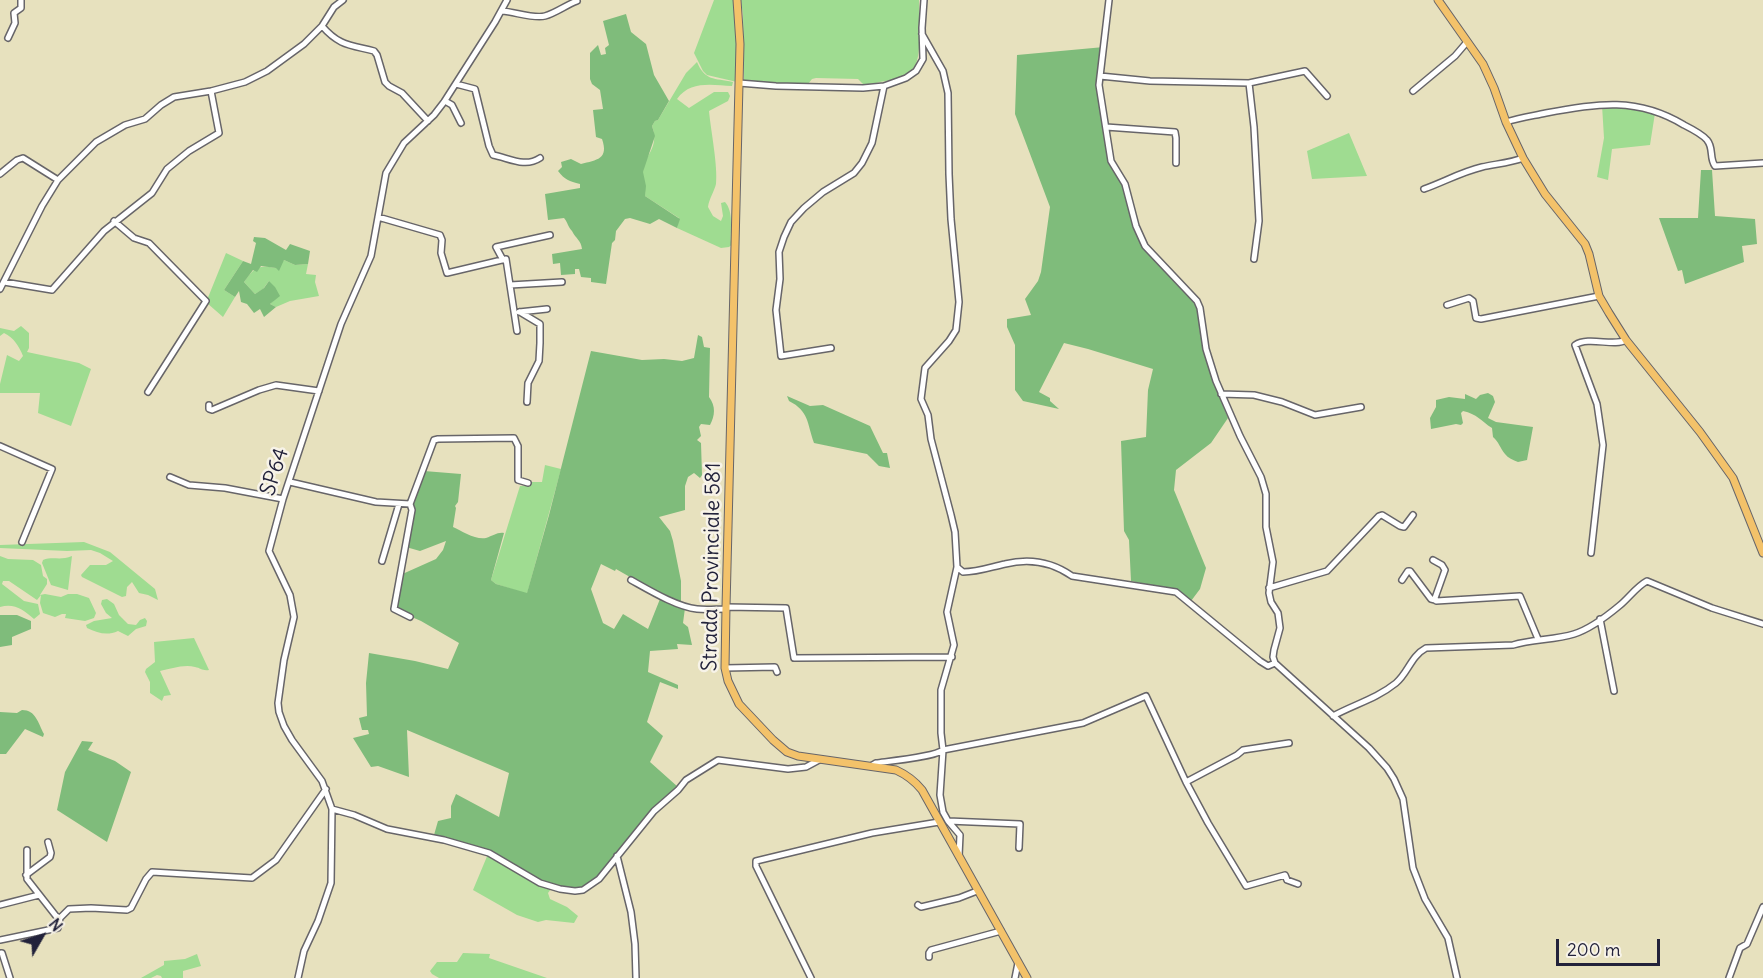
<!DOCTYPE html>
<html>
<head>
<meta charset="utf-8">
<style>
	body { margin:0 }
	#map { position:relative; width:1763px; height:978px; overflow:hidden; background:#e7e1be; font-family:Delius,sans-serif }
	canvas { display:block }
	.north { position:absolute; left:12px; top:906px; width:60px; height:60px; -webkit-text-stroke:4px #f7f3e8; paint-order:stroke; rotate:51deg; font-size:16px; font-weight:700; line-height:24px; text-align:center; color:#22223b }
	.north::after { content:''; display:block; margin:auto; width:21px; height:27px; background:#22223b; clip-path:polygon(50% 0,100% 100%,50% 72%,0 100%) }
	.scale { position:absolute; left:1556px; top:939px; width:104px; height:27px; box-sizing:border-box; border:3px solid #22223b; border-top:0; padding-left:8px; font-size:18px; line-height:21px; white-space:nowrap; color:#22223b; -webkit-text-stroke:4px #f7f3e8; paint-order:stroke }
</style>
</head>
<body>
<div id="map">
<canvas width="1763" height="978"></canvas>
<div class="north">N</div>
<div class="scale">200 m</div>
</div>
<script>
const g = document.querySelector('canvas').getContext('2d');
g.lineJoin = 'round';
function paint(path, color) { g.fillStyle = color; g.fill(path, 'evenodd'); }
function stroke(path, color, width, dash) { g.strokeStyle = color; g.lineWidth = width; g.lineCap = dash ? 'butt' : 'round'; g.setLineDash(dash || []); g.stroke(path); }
function drawText(font, color, halo, rows, align = 'center') {
  g.font = font + ' Delius,sans-serif'; g.lineWidth = 5; g.setLineDash([]); g.textBaseline = 'middle'; g.strokeStyle = halo; g.fillStyle = color; for (const [text, x, y, turn = 0] of rows) {
    g.save(); g.translate(x, y); g.rotate((+turn || 0) * Math.PI / 180); g.textAlign = isNaN(turn) ? turn : align; if (halo) g.strokeText(text, 0, 0); g.fillText(text, 0, 0); g.restore();
  }
}
const green = new Path2D(`
	M714,0H735L738,22L737,82L707,75L703,71L694,53Z
	M741,0H919C919,15 922,54 915,66C910,75 895,79 886,81C878,82 871,85 863,84L858,79L816,78L812,79L808,84L749,82L744,80V76L743,15Z
	M697,62C705,81 714,78 733,82L732,86C713,85 690,80 677,99L689,108L714,92H728L730,96L728,101L709,111C711,132 718,166 716,184C714,192 709,199 708,207L713,216L721,221L723,216L721,203L725,202C734,212 730,230 731,242L734,243L729,247L721,248L677,228L679,218L645,196C646,187 642,180 643,172C644,154 660,149 652,126L655,121L658,120L686,73Z
	M1602,105L1632,106L1655,113L1650,145L1612,149L1608,180L1597,177L1604,138Z
	M1349,133L1367,176L1312,179L1307,151Z
	M226,253L243,261L224,290L235,297L223,317L207,303V300Z
	M284,260L295,265L308,264L306,274L316,275L315,282L319,296L290,301L276,307L270,304L273,301L269,281L263,289L255,294L244,282C255,267 257,265 276,268Z
	M21,326L29,333V348L27,352L79,363L91,369L71,426L38,413L40,393H0V384L7,355L19,361L23,356C19,346 14,338 4,333L0,336V328L14,331Z
	M545,465L561,469L527,594L496,584L491,580L520,486H529L531,482H542Z
	M84,542L110,552L155,589L158,600L148,595L139,593L132,582L127,587L126,596L122,597L82,577L81,575L90,565H106L113,561L100,553L91,550L67,551L0,548V545Z
	M0,556L8,559L33,560L41,565L43,576L47,579V584L40,595L45,594L61,597L68,594H77L89,598L96,613L94,618L85,621L65,618L66,614H62L55,617L43,613L40,603L41,595L37,600L9,581H3L2,584L24,601L38,604L40,614L34,619C23,610 15,603 0,607Z
	M72,556L68,590L51,585L42,563L43,560C53,556 60,561 72,556Z
	M107,599L114,604L119,615L128,624L136,625L140,620L145,618L147,621L146,626L136,629L128,636L118,631C107,636 98,633 87,628L86,625L94,621L112,618L106,613L101,604L102,600Z
	M194,638L209,670C202,671 201,668 195,667C184,664 170,669 160,671L171,695L164,696L162,701L150,693V682L145,672L146,669L155,662L154,642Z
	M488,854L551,889L548,893L550,899L567,907L578,916L574,923L546,920L538,922L517,915L473,890Z
	M463,953L490,954L489,958L547,978H439L432,974L430,971L437,962H457Z
	M197,954L201,966L183,971V978H162L161,976L157,975L151,978H141L164,965V961L185,959Z`);
const forest = new Path2D(`
	M626,14L631,32L646,44L654,75L669,101L658,120L655,121L652,126L655,136L643,172L646,186L645,196L680,219L677,228L659,219L650,224L630,218L625,219L616,231L615,240L612,243L606,284L591,282V278L581,277L579,269H575V274L561,275L560,263L553,264L552,254L582,249C581,240 576,239 572,231C568,227 568,223 564,218L548,220L545,194L580,188V184C569,181 565,180 558,171L562,167L561,162L571,159L581,164C597,160 609,159 602,139L596,137L593,110L603,109L600,90L592,84L590,79V53L598,45L601,55L606,54L605,48L609,45L603,21Z
	M1104,47L1097,83L1099,106L1111,162L1127,193L1132,220L1140,243L1198,306C1198,347 1213,380 1228,418L1211,443L1176,470L1174,490L1206,568L1200,589L1191,601L1170,589L1131,581L1129,540L1124,531L1121,441L1146,437L1148,390L1153,369L1088,349L1064,343L1039,392L1050,398V401L1059,409L1023,401L1015,390V345L1007,327V319L1031,315L1025,299L1038,281L1041,272L1050,207L1015,114L1017,55Z
	M1701,170H1712L1715,216L1755,219L1757,244L1742,246L1744,262L1685,284L1682,270L1678,271L1659,218H1698Z
	M254,237L265,238L286,250L290,244L310,251L308,264L295,265L284,260L279,271L276,268L261,266L257,272L253,270L244,282L255,294L264,288L269,281L275,287L280,296L270,304L276,307L264,317L260,309L254,313L247,304L241,302L239,291L235,297L224,290L243,261L251,264L256,243L253,241Z
	M698,335L702,337L704,347L710,348L709,397C716,406 715,416 710,425L701,424L699,427L701,436L697,440L701,443L702,475L700,478L694,473L688,477L685,486V510L659,517L670,531L673,541L681,581V601L680,602L656,592L616,569L615,571L601,564L591,589L603,623L614,629L623,614L648,629L660,599L685,608L683,623L688,627L692,645L677,644L678,649L650,651L648,672L678,685V689L660,682L647,722L663,736L650,762L678,787L598,876L589,885L579,888L547,885L488,850L434,835L438,821L451,818V806L456,794L499,817L509,773L407,730L409,777L378,766L371,767L353,738L369,734L368,730H362L359,718L367,716L366,683L369,653L415,661L448,669L459,643L421,621L398,611L394,607L398,576L436,559L443,550L446,541L420,551L406,547L411,504L424,471L461,474L458,502L455,506L456,508L453,527C462,531 475,540 486,538C493,536 497,532 504,533L491,580L496,584L527,593L549,515L591,351L642,360L664,359L682,361L694,358Z
	M1488,393L1493,396L1495,402L1488,418L1496,422L1533,427L1527,460L1518,462C1513,460 1508,458 1505,454C1500,448 1499,442 1493,437L1492,428C1481,421 1477,414 1463,411L1461,413L1463,423L1461,425L1456,424L1431,429L1430,418L1436,407V400L1449,397L1465,399V394L1476,399L1480,395Z
	M787,396L810,406L823,405L870,426L883,453H887L890,468L879,466L867,454L814,443C807,423 809,411 789,401Z
	M0,615H17L31,621V629L12,637V645L0,647Z
	M22,710C36,710 38,723 44,734L43,737L25,729L6,754H0V712L17,713Z
	M82,741L93,742L88,750L115,761L131,772L107,842L57,810L65,772Z`);
const minor = new Path2D(`
	M1109,0L1099,85L1111,161L1125,184L1136,226L1145,246L1197,301L1200,308L1206,349L1216,381L1240,436L1261,477L1266,494V527L1273,562L1269,593L1271,602L1278,613L1280,628L1274,650L1273,657L1275,663L1369,748L1387,768L1394,779L1403,799L1413,868L1425,899L1448,938L1457,978
	M502,11C515,12 534,19 545,16C556,13 566,5 577,1
	M322,26C339,46 351,45 374,51L377,55L385,82L389,86L402,93L428,121
	M922,34L943,71L948,93L949,174L951,219L959,302L956,330L949,341L925,368L921,399L928,415L931,439L951,515L955,532L957,567L963,572C978,572 991,567 1005,564C1029,558 1052,562 1072,576L1176,592L1260,661L1268,666L1275,663
	M8,38L15,23L14,13L21,8V0
	M1100,76L1150,81L1249,83L1305,71L1327,96
	M739,83L776,86L863,88L884,86L906,78L916,71L923,59L922,28L924,0
	M1249,83L1254,127L1259,221L1254,259
	M456,84L475,89L489,146L493,155C509,158 525,168 540,158
	M1413,91L1455,56L1467,42
	M445,101L452,105L461,123
	M1506,122C1519,118 1532,116 1546,113C1597,103 1638,97 1684,125C1692,129 1702,134 1707,140C1714,148 1709,158 1715,166L1763,163
	M1106,127L1175,132L1176,138V163
	M0,174L17,160L23,158L58,180
	M1424,189C1444,182 1461,172 1482,167C1495,164 1510,163 1523,158
	M378,217L440,235L442,240L441,253L447,273L506,259L517,331
	M114,221L134,238L149,243L206,301L148,392
	M503,260L496,247L550,235
	M4,282L52,290L104,231L152,193L167,169L189,151L219,133L211,91
	M510,285L562,282
	M0,289L42,206L58,180L96,142L125,125L145,119L161,105L174,97L211,91L245,82L267,71L304,44L322,26L334,7L343,0
	M1447,305L1469,298L1473,301L1476,318L1481,319L1599,296
	M519,312L547,309
	M520,312L540,324V343L539,361L528,383L527,402
	M831,348L781,356L776,310L780,279L779,252L784,237L791,222L804,208L823,192L854,173L862,163L872,143L884,86
	M1221,394L1254,395L1282,402L1315,415L1361,407
	M209,405V409L212,410L259,390L276,385L319,391
	M0,446L52,469L22,542
	M170,477L189,485L225,488L283,499
	M290,482L376,502L410,504L434,440L438,439L514,438L518,446V480L528,483
	M1591,553L1603,445L1597,404L1575,345C1589,336 1614,347 1626,340
	M1433,560L1442,565L1445,570L1435,598L1436,601L1520,596L1538,639
	M382,561L399,504
	M957,567L947,612L954,645L941,690V733L943,750L940,795L943,812L948,821L960,835L959,856
	M631,580C649,590 677,607 697,609C706,610 716,609 726,609
	M1402,580L1408,571H1410L1431,599L1435,600
	M1269,588L1327,571L1379,516L1382,515L1400,526L1404,527L1413,515
	M726,607L786,608L794,658L952,657
	M410,617L394,609L412,510L410,504
	M1600,619L1614,691
	M725,668L775,667L777,672
	M1333,716C1355,704 1376,699 1396,683C1408,673 1411,656 1426,648L1513,645C1533,639 1555,640 1574,634C1590,629 1607,616 1619,606C1629,598 1636,587 1647,581L1712,608L1763,624
	M871,766L876,763C891,761 934,757 943,750L1083,723L1146,696L1186,782L1208,823L1246,886L1285,875L1287,880L1298,884
	M1186,782L1237,755L1243,750L1289,743
	M332,809L354,815L387,829L444,840L489,853L540,883L560,889L575,891L583,890L599,879L654,811L678,790L686,780L718,760L788,769L806,767L819,760
	M948,821L1020,824L1019,848
	M27,850V879L56,916L60,918
	M617,856L631,912L635,944L636,978
	M26,875L50,857L51,853L48,842
	M0,905L39,895
	M918,905L921,907L959,898L977,891
	M0,940L58,928L60,918L69,909L91,908L127,910L131,908L146,879L152,872L252,878L276,860L326,789
	M1,953H2L10,978
	M929,957V953L931,950L1001,931
	M298,978L304,951L318,921L331,883L332,809L322,781L292,740L284,726L279,712L278,703L284,660L294,617L290,595L269,551L283,499L341,324L371,256L386,173L404,143L434,115L444,102L495,22L507,0
	M811,978L756,866V861L872,833L939,822
	M1015,978L1018,963
	M1729,978L1740,948L1747,944L1763,907`);
const major = new Path2D(`
	M737,0L740,44L726,607L725,668L728,681L739,704L773,740L787,752L798,756L896,770C907,775 914,780 922,790L1027,978
	M1438,0L1483,64L1494,88L1506,122L1523,158L1545,194L1585,244L1589,254L1599,296L1609,313L1626,340L1700,432L1733,478L1763,553`);
const streetNames = [
	["SP64",275,472,-72],
	["Strada Provinciale 581",712,567,-89]
];
paint(green, '#9fdc91');
paint(forest, '#7fbc7b');
stroke(minor, '#676569', 8);
stroke(major, '#676569', 9);
stroke(minor, '#fff', 5);
stroke(major, '#f3c26a', 7);
drawText('21px', '#22223b', '#f7f3e8', streetNames);
</script>
</body>
</html>
